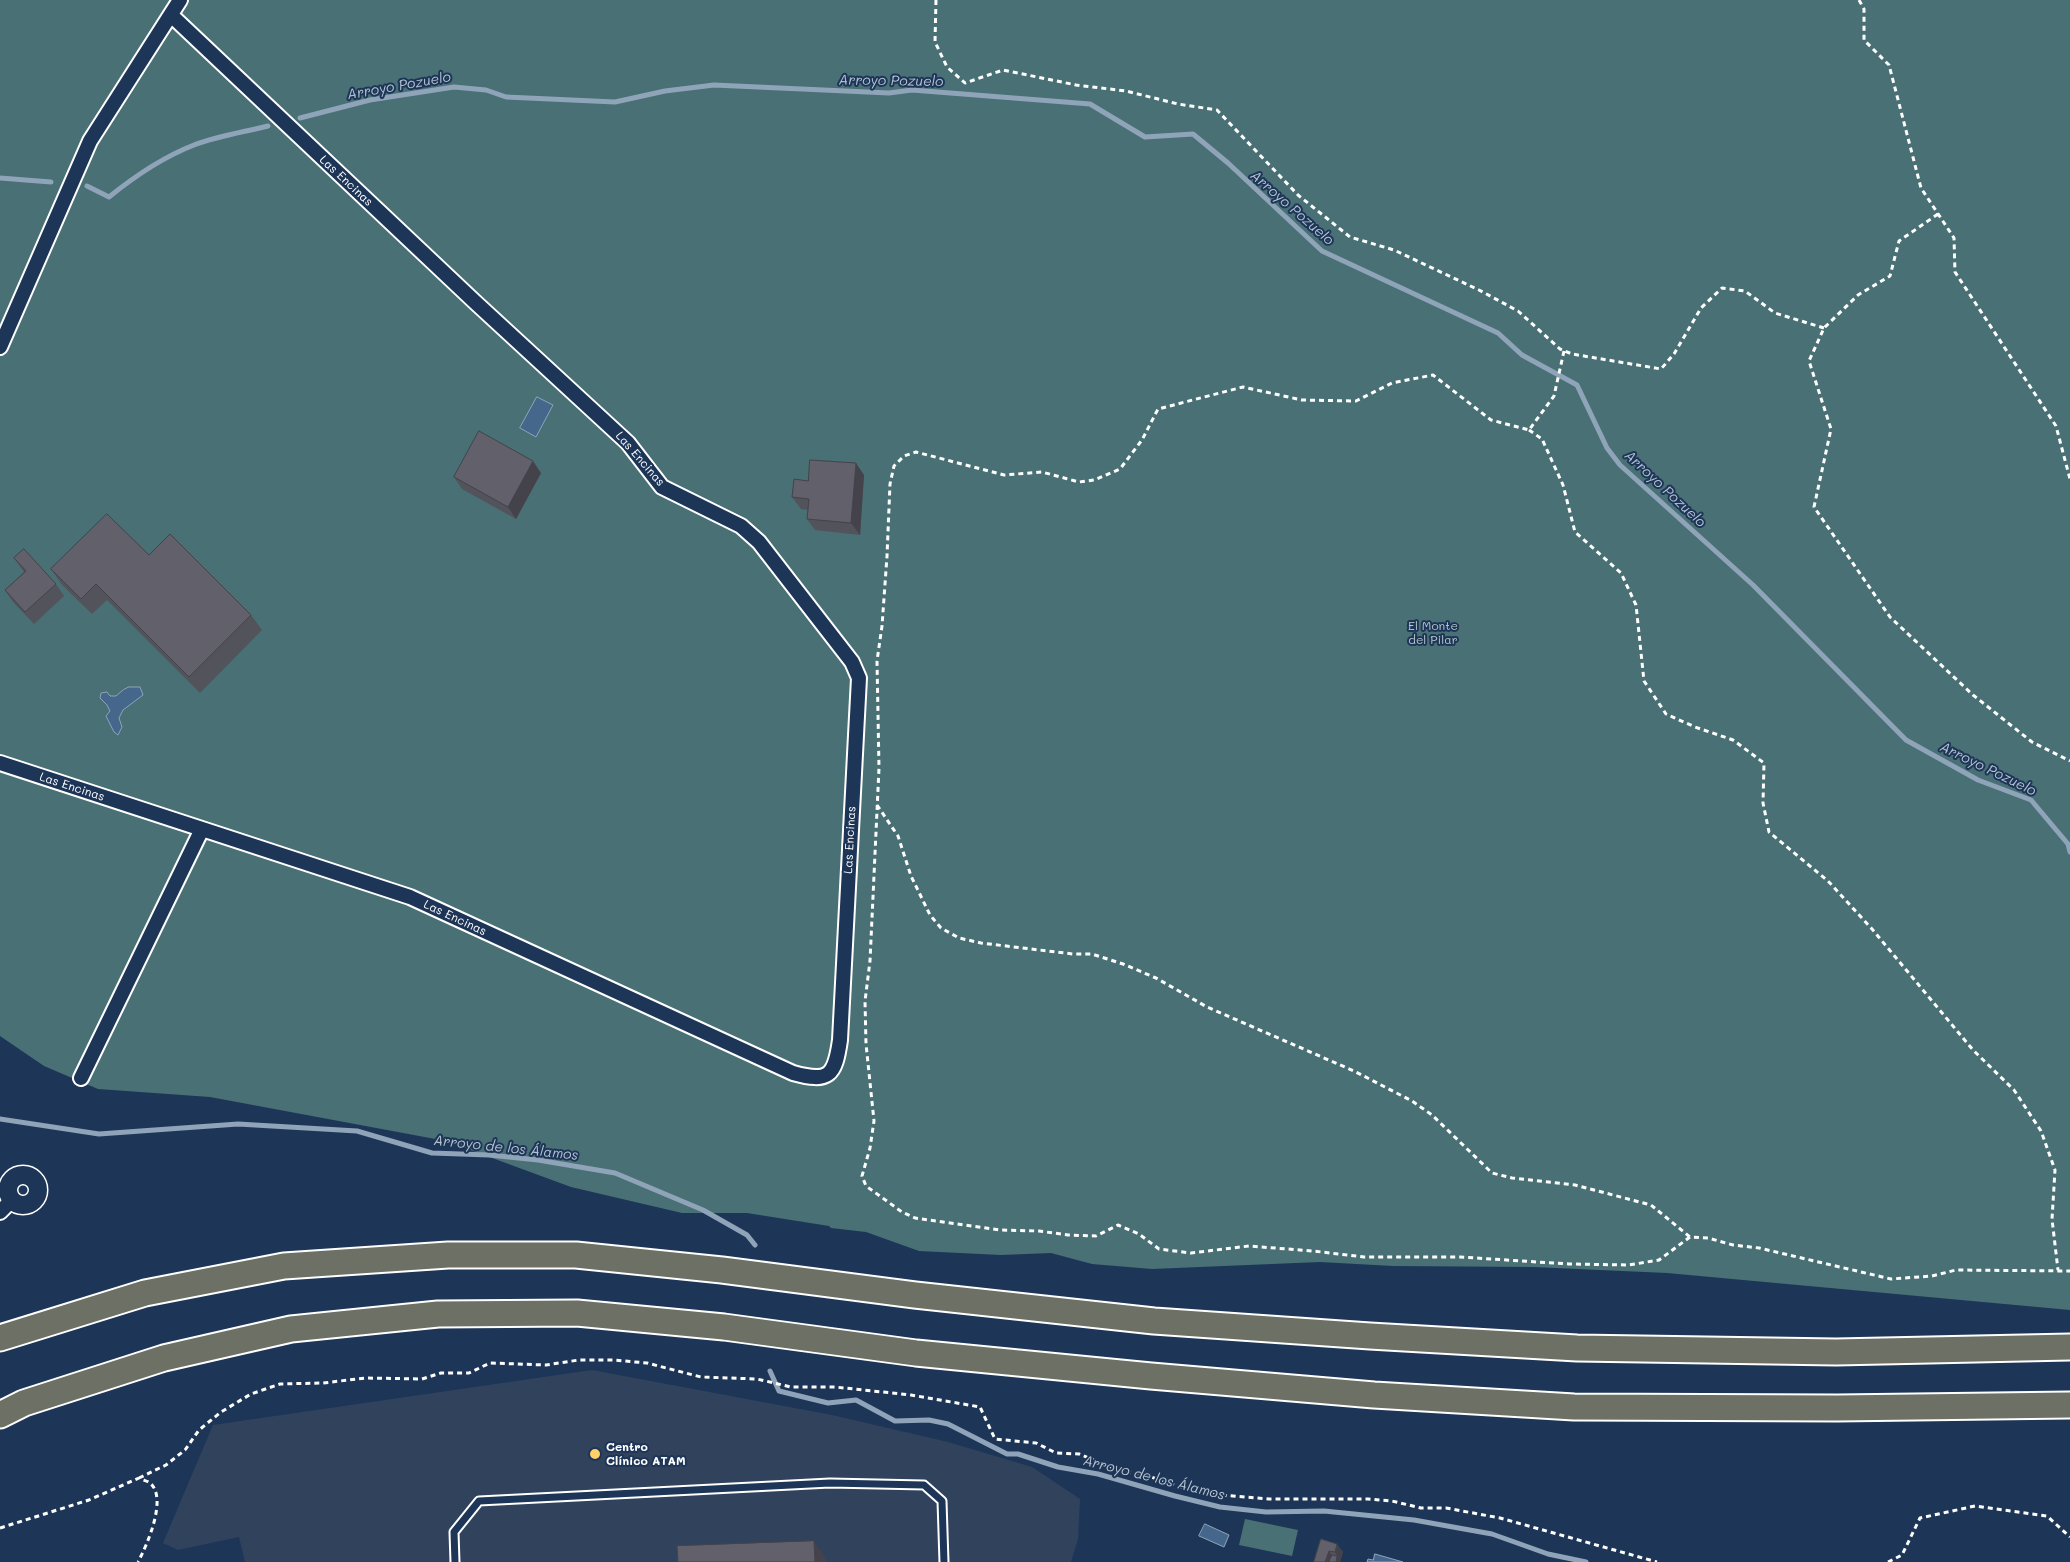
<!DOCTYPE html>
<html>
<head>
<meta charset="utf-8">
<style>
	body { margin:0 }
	canvas { display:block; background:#1d3557 }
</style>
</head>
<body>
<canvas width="2070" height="1562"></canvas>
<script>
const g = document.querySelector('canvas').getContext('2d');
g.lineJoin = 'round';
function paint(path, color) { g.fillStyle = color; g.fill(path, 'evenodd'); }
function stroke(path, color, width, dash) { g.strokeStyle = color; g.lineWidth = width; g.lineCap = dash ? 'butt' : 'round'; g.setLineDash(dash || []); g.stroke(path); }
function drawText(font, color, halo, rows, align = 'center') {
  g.font = font + ' Mali,sans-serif'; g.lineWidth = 4; g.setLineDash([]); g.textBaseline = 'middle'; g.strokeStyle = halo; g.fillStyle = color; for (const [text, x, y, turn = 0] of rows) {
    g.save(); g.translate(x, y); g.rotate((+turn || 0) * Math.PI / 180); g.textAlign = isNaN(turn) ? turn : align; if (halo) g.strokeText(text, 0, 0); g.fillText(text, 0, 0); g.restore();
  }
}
const built = new Path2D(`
	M592,1370L832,1415L948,1442L1032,1467L1080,1499L1078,1539L1071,1562H245L239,1537L178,1550L163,1543L213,1425Z`);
const green = new Path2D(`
	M0,0H2070V1310L1667,1273L1533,1267L1393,1266L1320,1262L1152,1269L1092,1264L1051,1253L1001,1255L919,1251L866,1232L831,1228L829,1226L747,1213H682L571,1187L446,1141L210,1097L98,1089L44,1066L0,1036Z
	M1245,1519L1298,1530L1292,1556L1239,1545Z`);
const water = new Path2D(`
	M537,397L553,405L536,437L520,428Z
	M129,687H140L143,695L123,710L119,718L122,727L118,735L114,732L106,716L110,711L107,705L100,698L101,693L107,692L110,696H116L123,690Z
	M1205,1524L1229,1535L1224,1547L1199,1536Z
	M1375,1554L1403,1562H1367L1368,1559L1373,1560Z`);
const stream = new Path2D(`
	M300,118L370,100L454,87L486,90L506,97L615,102L665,91L714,85L889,93L912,90L1090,104L1145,137L1193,134L1228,163L1322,251L1498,333L1522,355L1577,385L1607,448L1620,465L1753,585L1906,740L1978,780L2031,800L2068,844L2070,852
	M0,178L51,182
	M87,186L109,197C135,176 163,157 194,145C217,136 244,132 268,126
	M0,1119L99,1134L238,1124L357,1131L432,1153L489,1155L538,1160L615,1173L703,1210L747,1235L755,1245
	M770,1371L779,1391L828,1403L856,1400L895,1421L929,1420L948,1424L1007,1454H1018L1058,1467L1098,1474L1175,1496L1220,1507L1266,1512L1324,1511L1414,1520L1492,1534L1548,1554L1586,1562`);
const path = new Path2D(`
	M936,0L935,42L947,67L965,83L1003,70L1076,85L1126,91L1178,104L1217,110L1298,195L1350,237L1394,250L1479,290L1518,311L1560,349L1572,354L1661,369L1674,354L1701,308L1722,288L1745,291L1775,313L1824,328
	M1859,0L1864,9V40L1889,65L1921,188L1954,238L1955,272L2056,426L2070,479
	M1938,214L1899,241L1890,276L1858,295L1824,328L1809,361L1831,429L1814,507L1890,617L1973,695L2032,742L2070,761
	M1564,351L1554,396L1529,430L1491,420L1433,375L1392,383L1356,401L1302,400L1243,387L1158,409L1142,440L1120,469L1094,480L1079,482L1042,472L1004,475L916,452L904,456L894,466L890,484L887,556L882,626L877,661L879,768L870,961L865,1001L866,1044L874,1121L870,1148L862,1176L866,1186L902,1212L915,1218L1000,1230L1039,1231L1068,1235L1096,1236L1118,1225L1139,1234L1159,1249L1191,1253L1249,1246L1313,1251L1364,1257H1460L1569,1264L1629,1265L1659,1260L1690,1237L1708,1238L1733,1245L1759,1248L1891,1279L1932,1276L1956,1270L2070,1271
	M1529,430L1542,439L1563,485L1575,532L1621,573L1636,605L1644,681L1666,714L1695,727L1733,740L1764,763L1763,803L1769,832L1828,881L1872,929L1973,1050L2014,1090L2041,1131L2055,1170L2052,1219L2058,1270
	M877,805L898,836L911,876L930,915L941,928L959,938L981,943L1073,954H1092L1123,964L1156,978L1207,1007L1354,1071L1412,1101L1432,1115L1492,1173L1512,1178L1575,1185L1651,1205L1690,1237
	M139,1478L166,1465L185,1450L199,1430L221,1412L251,1394L280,1384L323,1383L366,1378L422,1379L441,1373H469L490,1363L546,1365L579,1360H613L647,1363L701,1377L757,1379L791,1387H835L911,1395L980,1407L995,1439L1036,1443L1056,1453L1079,1454L1113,1468L1151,1477L1199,1493L1269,1499H1368L1392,1501L1421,1508H1446L1500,1518L1657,1562
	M0,1528L89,1500L139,1478C142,1480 148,1481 150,1483C168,1498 147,1545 138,1562
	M1888,1562L1902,1555L1920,1518L1975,1506L2047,1516L2070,1537`);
const service = new Path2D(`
	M455,1562L454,1532L479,1501L830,1483L924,1485L942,1501L944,1562`);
const minor = new Path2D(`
	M0,347L90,141L180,0
	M0,763L410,897L793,1073C829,1083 835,1076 840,1040L859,678L852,662L759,542L741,526L662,487L628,443L475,302L171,15
	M81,1078L202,829
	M0,1212L12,1200`);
const tertiary = new Path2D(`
	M8 1190a15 15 0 1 1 30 0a15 15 0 1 1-30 0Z`);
const motorway = new Path2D(`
	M0,1338L145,1293L284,1266L448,1255H576L722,1270L915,1295L1154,1321L1370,1336L1577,1348L1836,1352L2070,1347
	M0,1415L24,1403L164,1358L291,1329L438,1314L577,1313L724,1327L916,1353L1151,1376L1374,1395L1574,1407L1837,1408L2070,1405`);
const wall = new Path2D(`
	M541,473L516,519L462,489L454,477Z
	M864,475L860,535L815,530L807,519L808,510L801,509L792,497L808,481Z
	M149,555L251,615L262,630L200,693L107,600L92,614L62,585L51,569Z
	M14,558L56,584L64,596L34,624L13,602L5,590L24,572Z
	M1321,1539L1343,1552L1340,1562H1314Z`);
const shadedWall = new Path2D(`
	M533,461L541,473L516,519L508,507Z
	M856,463L864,475L860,535L851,523Z
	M814,1541L825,1557L826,1562H815Z
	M1337,1544L1343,1552L1340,1562H1336L1337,1556L1335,1552Z
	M1329,1551L1334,1559L1333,1562H1325Z`);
const building = new Path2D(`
	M479,431L533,461L508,507L454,477Z
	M810,460L856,463L851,523L807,519L809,499L792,497L794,479L808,481Z
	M107,514L149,555L170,534L251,615L189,677L96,584L81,599L51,569Z
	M24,549L56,584L25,612L5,590L26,571L14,558Z
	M1321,1539L1337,1544L1335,1552L1329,1551L1325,1562H1314Z
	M814,1541L815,1562H678L677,1546Z
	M1332,1555L1337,1556L1336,1562H1329Z`);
const markers = [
	[595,1454,6,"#ffd166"]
];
const streetNames = [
	["Las Encinas",346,181,43],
	["Las Encinas",640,459,49],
	["Las Encinas",72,787,18],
	["Las Encinas",850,840,-87],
	["Las Encinas",455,918,25]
];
const parkNames = [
	["El Monte",1433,626],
	["del Pilar",1433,640]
];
const poiNames = [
	["Centro",606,1447],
	["Clínico ATAM",606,1461]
];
const waterNames = [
	["Arroyo Pozuelo",891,81,1],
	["Arroyo Pozuelo",399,86,-10],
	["Arroyo Pozuelo",1292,208,41],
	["Arroyo Pozuelo",1665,489,43],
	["Arroyo Pozuelo",1988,769,26],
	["Arroyo de los Álamos",506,1148,6],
	["Arroyo de los Álamos",1154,1478,14]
];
paint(built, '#31425d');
paint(green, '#487075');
paint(water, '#44678b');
stroke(water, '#8fa4b9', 1);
stroke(stream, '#8fa4b9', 5);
stroke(service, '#fff', 11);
stroke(minor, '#fff', 18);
stroke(tertiary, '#fff', 21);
stroke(motorway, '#fff', 29);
stroke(path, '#fff', 3, [5, 4]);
stroke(service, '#1d3557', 7);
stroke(minor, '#1d3557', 14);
stroke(tertiary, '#1d3557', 18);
stroke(motorway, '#6c7065', 25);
paint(wall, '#53535c');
paint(shadedWall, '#44434b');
paint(building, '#61606b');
stroke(building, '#44434b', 1);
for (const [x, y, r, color] of markers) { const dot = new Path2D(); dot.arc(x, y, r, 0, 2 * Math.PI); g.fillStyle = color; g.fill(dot); stroke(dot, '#1d3557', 2); }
drawText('12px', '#fff', '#1d3557', streetNames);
drawText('12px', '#b6c6c8', '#1d3557', parkNames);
drawText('bold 12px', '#fff', '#1d3557', poiNames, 'left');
drawText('italic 14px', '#b4c2d1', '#1d3557', waterNames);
</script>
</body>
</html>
